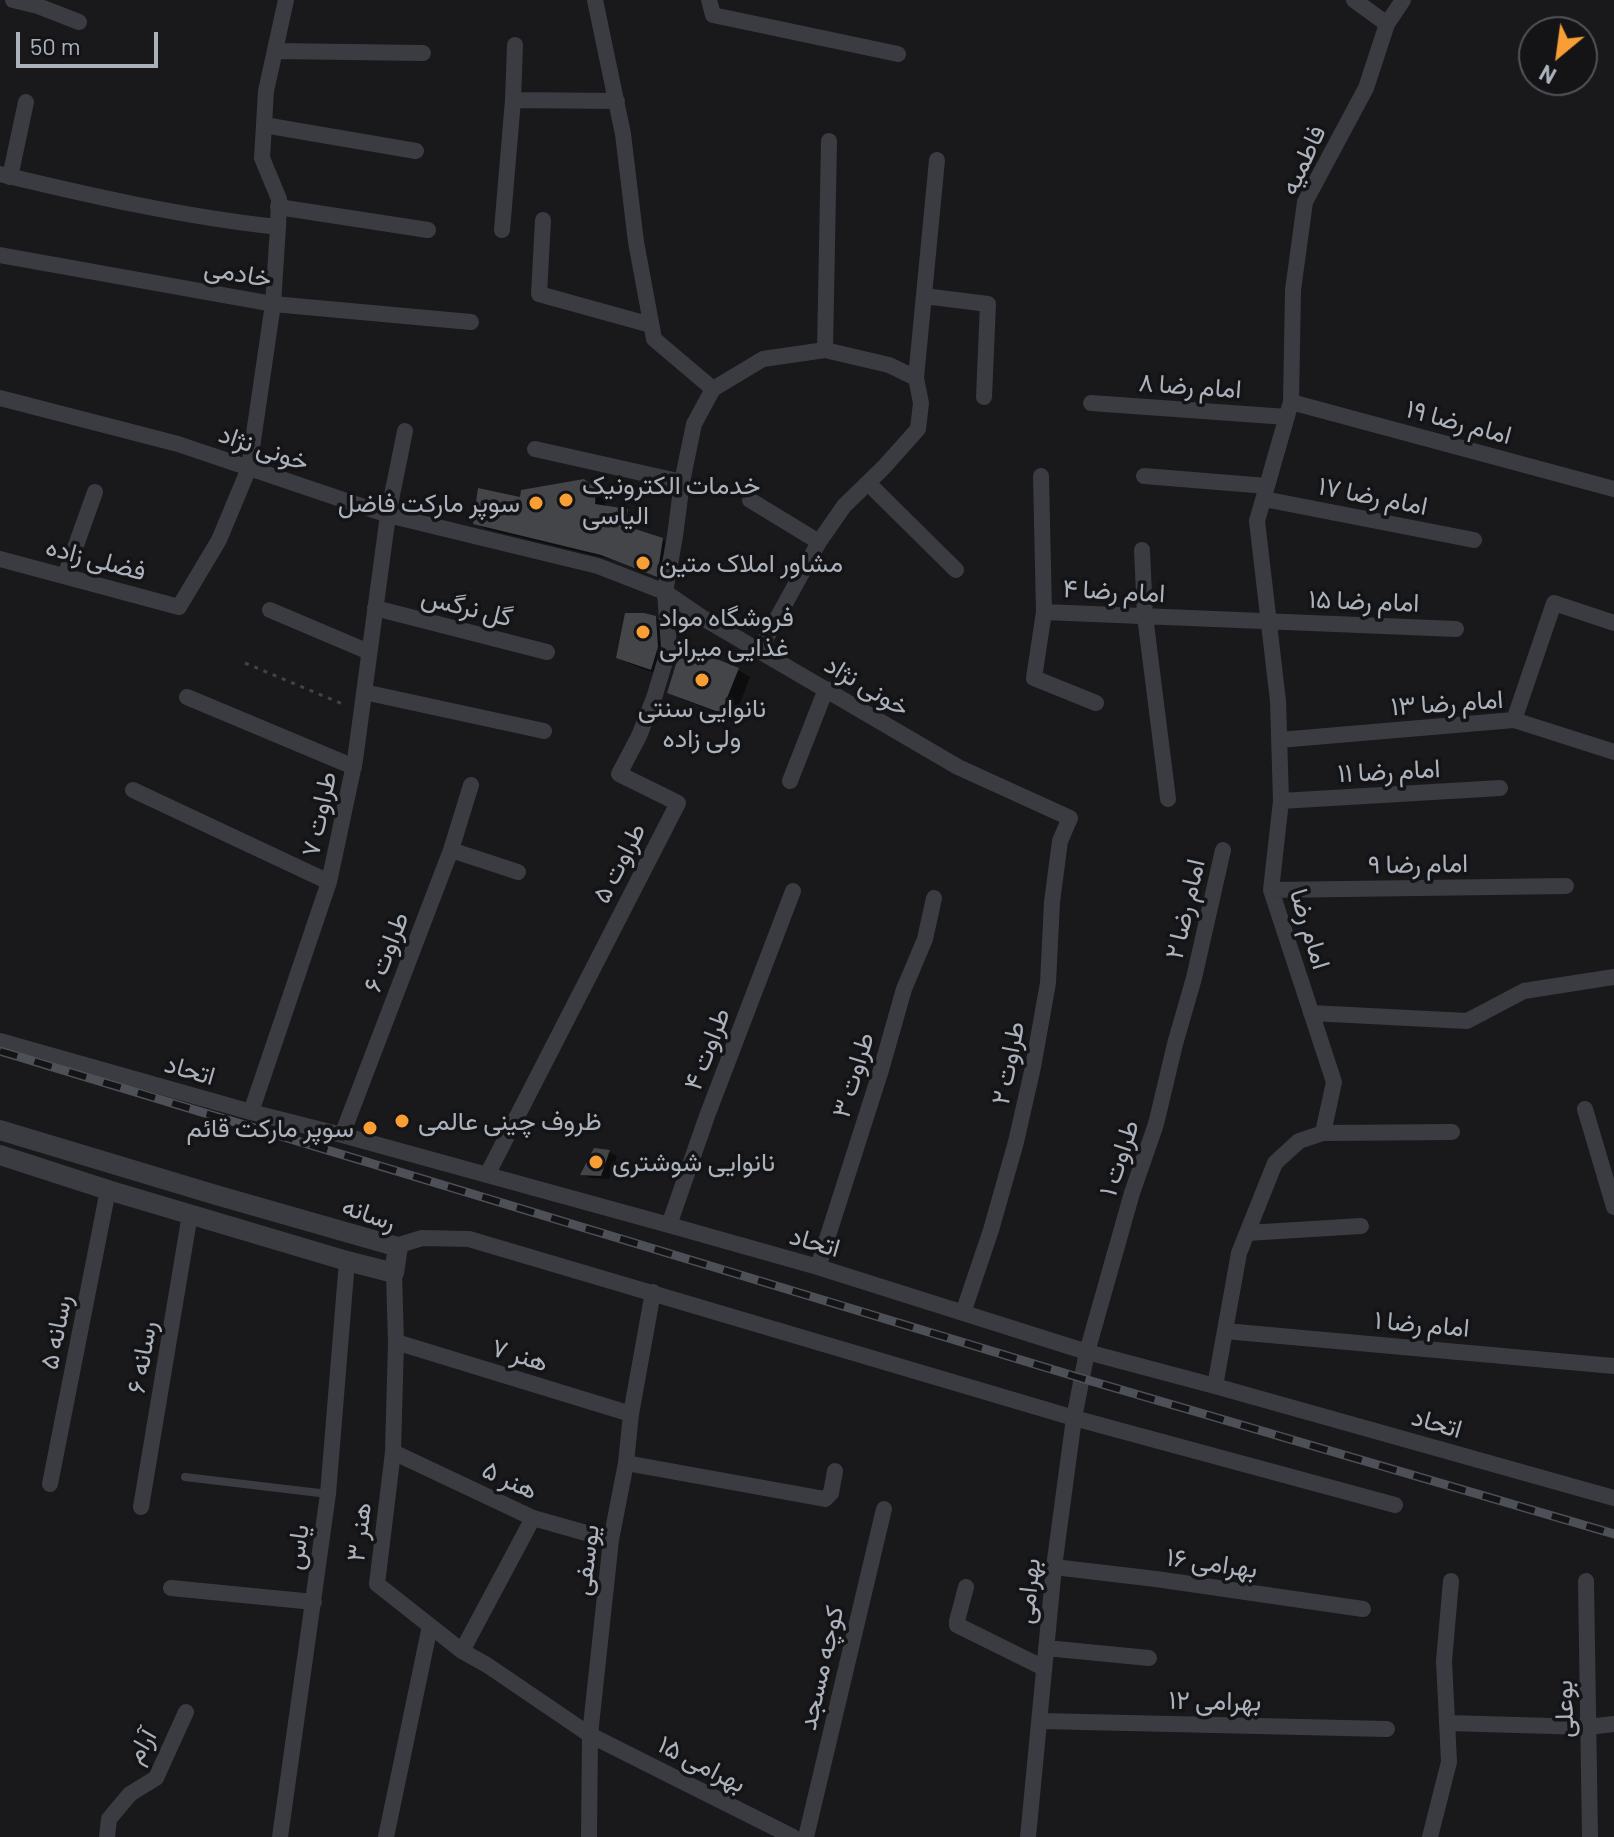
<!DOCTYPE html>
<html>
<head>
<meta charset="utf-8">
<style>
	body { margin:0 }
	#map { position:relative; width:1614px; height:1837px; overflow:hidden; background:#19191c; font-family:Barlow,sans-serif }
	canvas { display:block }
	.north { position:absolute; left:1518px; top:16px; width:80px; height:80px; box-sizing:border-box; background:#141417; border:2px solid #505359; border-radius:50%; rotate:209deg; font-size:22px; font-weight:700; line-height:32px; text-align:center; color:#abb2bc }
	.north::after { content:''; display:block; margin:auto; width:28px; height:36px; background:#f99e34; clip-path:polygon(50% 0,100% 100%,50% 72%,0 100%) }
	.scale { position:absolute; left:16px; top:32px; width:142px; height:36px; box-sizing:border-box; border:4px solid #abb2bc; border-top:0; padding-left:10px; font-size:24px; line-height:28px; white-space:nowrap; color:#abb2bc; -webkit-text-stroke:6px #141417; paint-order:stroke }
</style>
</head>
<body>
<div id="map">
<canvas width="1614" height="1837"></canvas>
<div class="north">N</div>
<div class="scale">50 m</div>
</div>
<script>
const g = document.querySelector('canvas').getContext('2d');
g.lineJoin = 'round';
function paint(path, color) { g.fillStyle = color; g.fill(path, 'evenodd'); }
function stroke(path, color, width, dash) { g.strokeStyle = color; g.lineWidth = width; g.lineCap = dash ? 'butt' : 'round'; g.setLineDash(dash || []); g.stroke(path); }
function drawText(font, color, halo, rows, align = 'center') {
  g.font = font + ' Barlow,Vazirmatn,sans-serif'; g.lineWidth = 7; g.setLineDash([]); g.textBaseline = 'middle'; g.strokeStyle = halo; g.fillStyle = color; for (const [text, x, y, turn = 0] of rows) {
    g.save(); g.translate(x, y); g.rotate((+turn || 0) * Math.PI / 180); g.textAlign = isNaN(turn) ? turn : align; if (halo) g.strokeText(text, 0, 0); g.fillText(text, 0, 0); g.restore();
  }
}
const shadow = new Path2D(`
	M583,481L605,496V507L627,511L637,516L635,531L663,540L673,546L666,581L613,560L486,529L476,523L521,500Z
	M655,618L667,625L663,676L630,664L618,657Z
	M682,647L738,670L750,677L734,719L681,699L669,692Z
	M609,1152L617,1156L609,1179L590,1178L583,1174Z`);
const building = new Path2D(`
	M584,479L596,489L595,504L628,509L626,526L663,538L657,577L601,555L473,524L478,488L520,497L521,490Z
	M625,613H644L656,616L658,647L651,670L616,658Z
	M680,644L739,668L721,713L667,693L680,651Z
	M594,1148L610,1150L601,1176L580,1175Z`);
const path = new Path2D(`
	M245,663L345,705`);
const service = new Path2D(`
	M185,1477L328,1494`);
const minor = new Path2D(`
	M13,0L38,6L79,22
	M709,0L713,15L898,54
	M1354,0L1387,24
	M275,51L423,53
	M513,100L515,45
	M264,125L416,151
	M0,174C92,196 184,217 278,227
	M10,177L26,102
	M278,207L428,230
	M543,220L539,294L651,325
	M502,230L513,100L617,101
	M0,255L273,304L471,322
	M924,296L988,304L984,397
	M825,350L829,141
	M916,378L937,160
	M713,389L763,359L825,350L889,365L916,378L921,403L918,429L884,467L844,506L819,542L750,500
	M0,398L178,444L388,515L598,566L665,592L703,618L958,767L1070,818L1060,841L1052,902L1048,983L1033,1067L1016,1142L991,1230L963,1313
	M1291,402L1614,489
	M1091,403L1287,417
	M535,449L682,482
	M1041,476L1044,612L1456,629
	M1144,476L1267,486
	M868,483L956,570
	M1264,499L1474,540
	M1142,550L1145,616L1168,799
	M0,559L179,607L219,540L249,468L273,304L278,227L279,199L262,158L266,91L286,0
	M65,576L95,492
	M375,608L547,652
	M270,610L369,652
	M1044,612L1034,678L1096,703
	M759,651L819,542
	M364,692L544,731
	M187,697L354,767
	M1514,720L1554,603L1614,623
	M1279,740L1514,720L1614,752
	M790,781L826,689
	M133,790L329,882
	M1281,801L1500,788
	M451,850L518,872
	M1271,890L1566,886
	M1311,1013L1467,1021L1524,991L1614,977
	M0,1041L251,1112L342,1135L669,1225L818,1267L1087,1352L1215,1386L1614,1498
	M1585,1109L1614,1207
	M251,1112L329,882L355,760L388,515L405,431
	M1323,1133L1452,1132
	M342,1135L451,850L471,785
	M487,1175L678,803L619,774L639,736L654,698L669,648L665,592L675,536L682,482L694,424L713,389L654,339L636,242L623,134L595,0
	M669,1225L707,1116L793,891
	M1247,1233L1361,1226
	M396,1246L422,1238L469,1239L1074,1418L1395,1505
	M818,1267L881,1070L904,989L925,939L934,898
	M394,1273L396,1342L393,1452L377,1584L462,1651L487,1665L590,1735L793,1837
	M1225,1331L1614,1366
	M396,1342L631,1414
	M1215,1386L1239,1253L1275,1163L1299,1141L1323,1133L1334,1082L1271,890L1281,801L1278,701L1257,521L1291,402L1293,290L1305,202L1366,88L1387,24L1403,0
	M393,1452L533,1518L611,1540
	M626,1463L825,1499L831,1493L835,1471
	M50,1484L108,1190
	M141,1507L190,1214
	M1054,1567L1156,1579L1363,1609
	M1586,1581L1590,1837
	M966,1587L957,1621V1625L1044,1668
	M171,1588L314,1602
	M1046,1648L1149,1658
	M462,1651L533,1518
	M1041,1721L1387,1729
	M1447,1723L1588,1727L1614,1724
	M107,1837L109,1819L130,1794L156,1778L186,1712
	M280,1837L328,1494L347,1261
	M386,1837L430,1626
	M589,1837L590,1735L611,1540L626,1463L631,1414L653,1292
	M806,1837L884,1509
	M1028,1837L1054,1567L1074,1418L1087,1352L1132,1193L1156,1124L1175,1044L1194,978L1223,850
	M1430,1837L1449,1762L1444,1661L1451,1581`);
const tertiary = new Path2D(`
	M0,1130L216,1195L398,1247L394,1273L347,1261L108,1190L0,1155`);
const rail = new Path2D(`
	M0,1051L1074,1376L1614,1534`);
const markers = [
	[566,500,8,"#f99e34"],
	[536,503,8,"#f99e34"],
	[643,563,8,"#f99e34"],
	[643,632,8,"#f99e34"],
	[702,680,8,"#f99e34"],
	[402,1121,8,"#f99e34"],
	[370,1128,8,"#f99e34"],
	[596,1162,8,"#f99e34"]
];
const streetNames = [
	["فاطمیه",1303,160,-65],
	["خادمی",238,273,10],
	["امام رضا ۸",1190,386,4],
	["امام رضا ۱۹",1459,422,15],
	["خونی نژاد",264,448,19],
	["امام رضا ۱۷",1373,496,11],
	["فضلی زاده",96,559,15],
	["امام رضا ۴",1114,591,3],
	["امام رضا ۱۵",1364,601,2],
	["گل نرگس",467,607,14],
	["خونی نژاد",867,686,31],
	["امام رضا ۱۳",1447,703,-4],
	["امام رضا ۱۱",1389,771,-3],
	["طراوت ۷",319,814,-78],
	["طراوت ۵",619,863,-63],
	["امام رضا ۹",1418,864,-1],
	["امام رضا ۲",1185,909,-77],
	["امام رضا",1310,929,73],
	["طراوت ۶",386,952,-69],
	["طراوت ۴",707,1049,-69],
	["طراوت ۲",1008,1063,-79],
	["اتحاد",190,1070,16],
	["طراوت ۳",853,1075,-73],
	["طراوت ۱",1119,1158,-72],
	["رسانه",369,1214,19],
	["اتحاد",815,1242,16],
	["امام رضا ۱",1422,1324,5],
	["رسانه ۵",56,1332,-79],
	["هنر ۷",520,1355,17],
	["رسانه ۶",142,1357,-80],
	["اتحاد",1437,1423,16],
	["هنر ۵",510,1480,25],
	["هنر ۳",359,1532,-83],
	["یاس",297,1547,-82],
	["یوسفی",586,1560,-83],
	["بهرامی ۱۶",1212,1563,8],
	["بهرامی",1028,1591,-84],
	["کوچه مسجد",821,1668,-77],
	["بهرامی ۱۲",1215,1701,1],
	["بوعلی",1564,1709,-91],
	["آرام",141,1746,-60],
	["بهرامی ۱۵",702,1764,27]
];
const poiNames = [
	["خدمات الکترونیک",582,485],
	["الیاسی",582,515],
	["سوپر مارکت فاضل",520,503,"right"],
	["مشاور املاک متین",659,563],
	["فروشگاه مواد",659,617],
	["غذایی میرانی",659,647],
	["نانوایی سنتی",702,708,"center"],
	["ولی زاده",702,738,"center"],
	["ظروف چینی عالمی",418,1121],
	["سوپر مارکت قائم",354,1128,"right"],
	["نانوایی شوشتری",612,1162]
];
paint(shadow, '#0007');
paint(building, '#434549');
stroke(path, '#404348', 3, [4, 6]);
stroke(service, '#3a3c41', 8);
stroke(minor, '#3a3c41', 16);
stroke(tertiary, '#3a3c41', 20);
stroke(rail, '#4d5056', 9);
stroke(rail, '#141417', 6, [18]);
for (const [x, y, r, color] of markers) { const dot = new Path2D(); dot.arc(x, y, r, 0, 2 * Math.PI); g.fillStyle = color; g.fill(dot); stroke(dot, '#141417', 3); }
drawText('26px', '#abb2bc', '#141417', streetNames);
drawText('26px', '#abb2bc', '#141417', poiNames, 'left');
</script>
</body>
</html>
